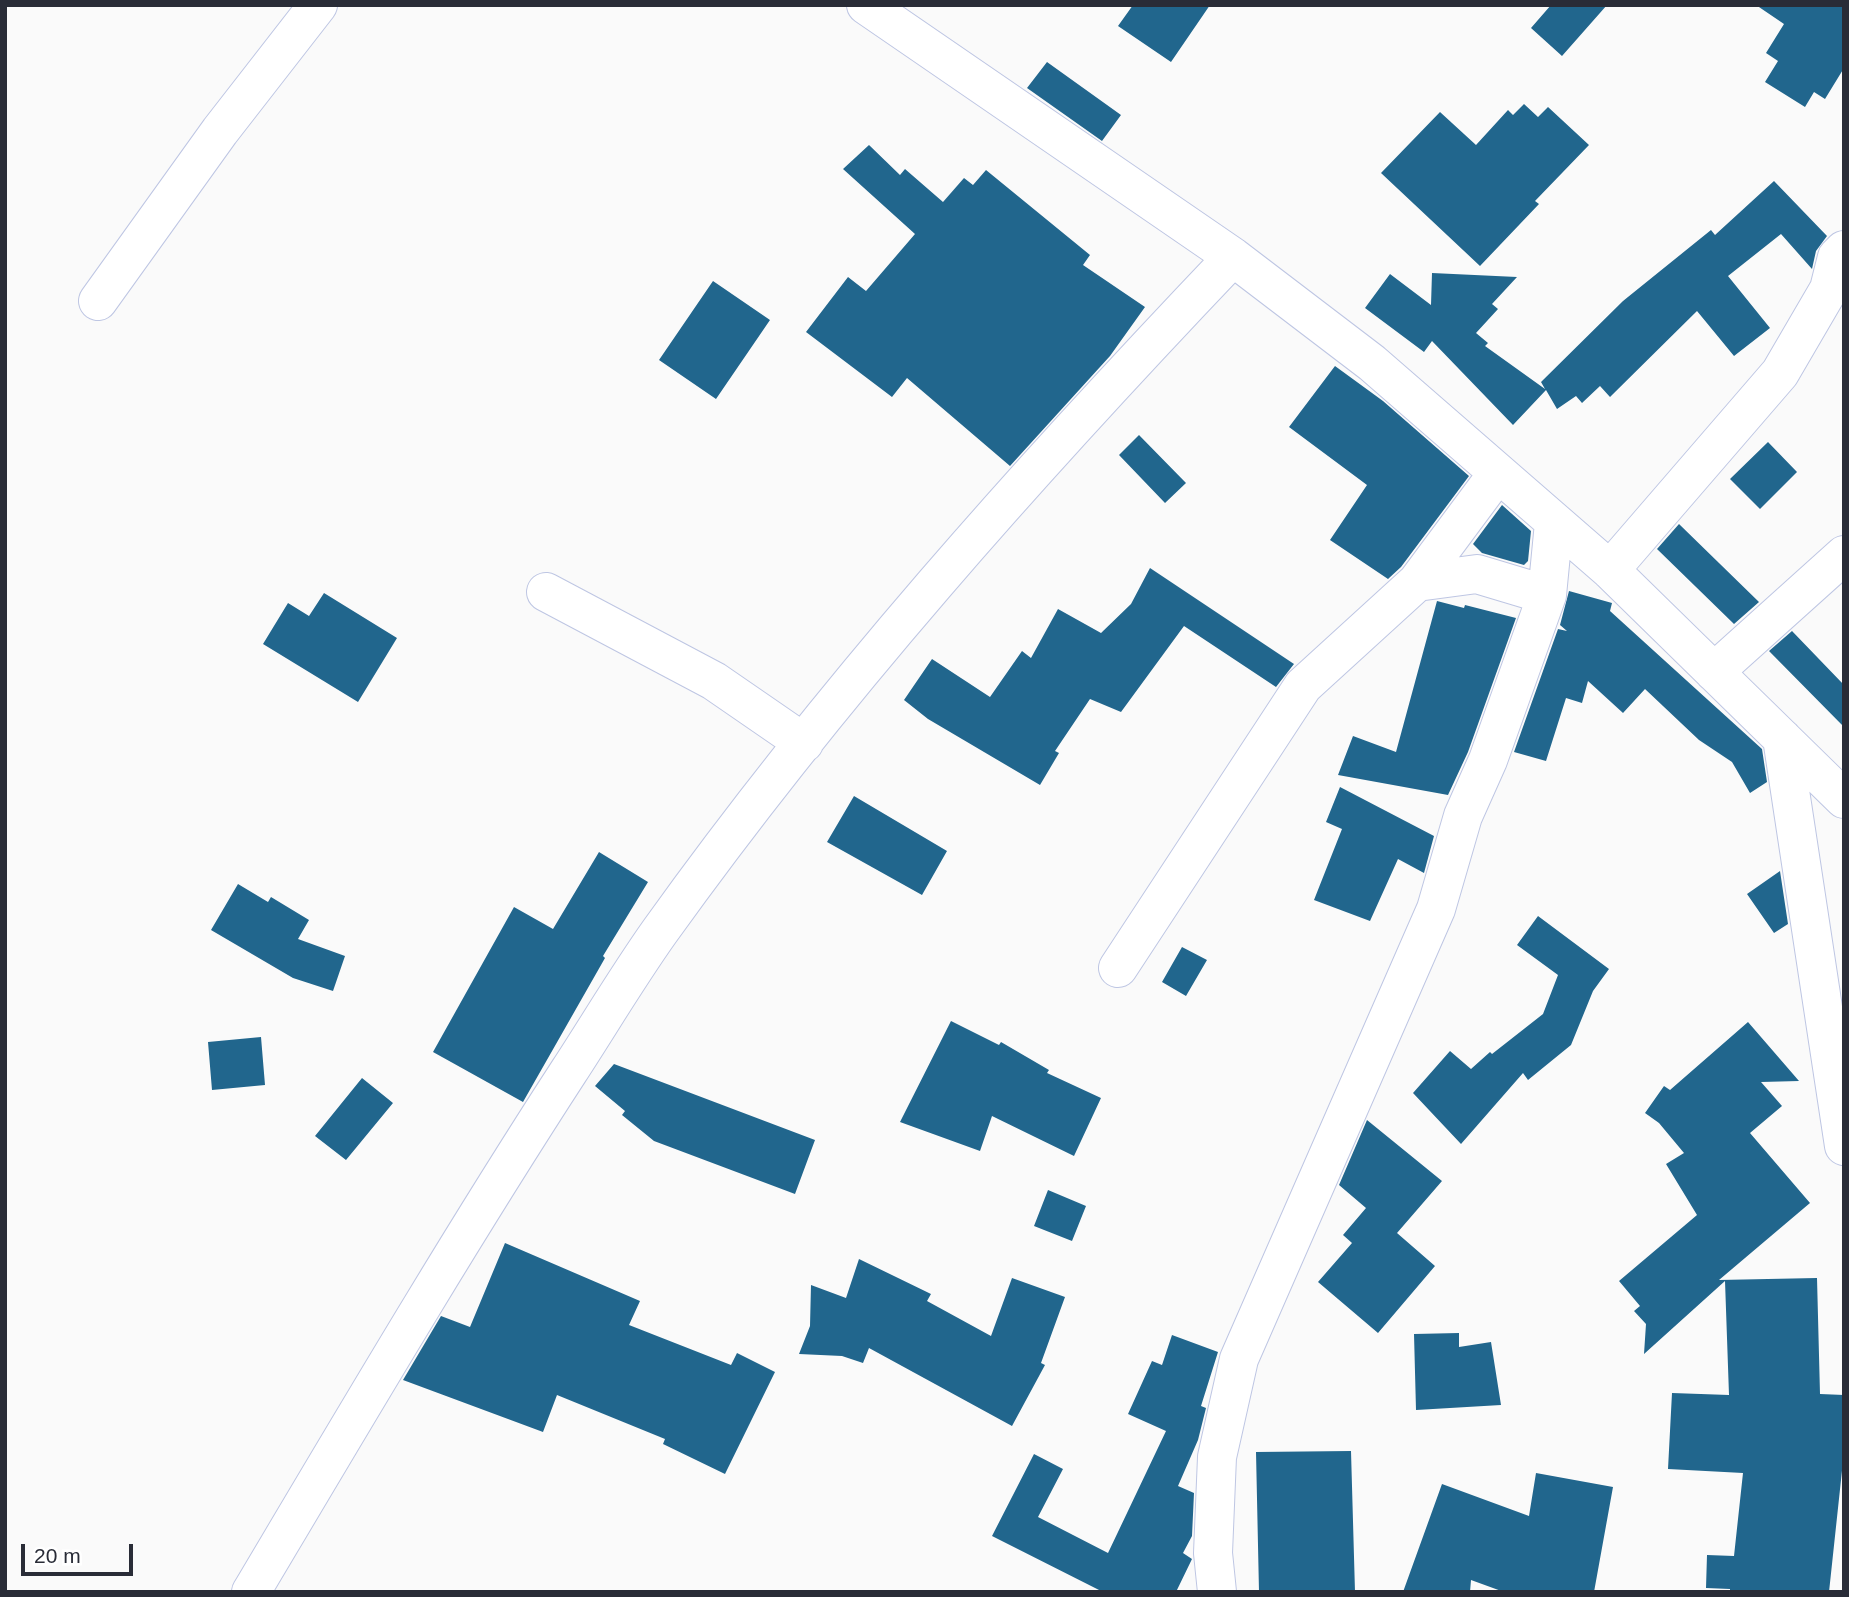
<!DOCTYPE html>
<html>
<head>
<meta charset="utf-8">
<style>
	body { margin:0 }
	#map { position:relative; width:1849px; height:1597px; overflow:hidden; background:#fafafa; font-family:Arial,sans-serif }
	canvas { display:block }
	.frame { position:absolute; inset:0; border:7px solid #292c37; pointer-events:none }
	.scale { position:absolute; left:21px; top:1544px; width:112px; height:32px; box-sizing:border-box; border:4px solid #292c37; border-top:0; padding-left:9px; font-size:21px; line-height:24px; white-space:nowrap; color:#292c37; -webkit-text-stroke:5px #fff; paint-order:stroke }
</style>
</head>
<body>
<div id="map">
<canvas width="1849" height="1597"></canvas>
<div class="frame"></div>
<div class="scale">20 m</div>
</div>
<script>
const g = document.querySelector('canvas').getContext('2d');
g.lineJoin = 'round';
function paint(path, color) { g.fillStyle = color; g.fill(path, 'evenodd'); }
function stroke(path, color, width, dash) { g.strokeStyle = color; g.lineWidth = width; g.lineCap = dash ? 'butt' : 'round'; g.setLineDash(dash || []); g.stroke(path); }
const building = new Path2D(`
	M1133,5H1210L1171,62L1118,26Z
	M1551,5H1607L1562,56L1531,28Z
	M1756,5H1844V68L1825,99L1814,92L1805,107L1765,82L1778,61L1766,53L1784,24Z
	M1047,62L1121,115L1102,141L1027,88Z
	M1524,104L1538,117L1548,107L1589,145L1535,201L1539,204L1480,266L1381,173L1440,112L1476,145L1508,110L1513,115Z
	M869,145L900,175L905,169L943,202L964,178L973,185L986,170L1090,255L1083,265L1145,307L1110,356L1010,466L907,378L892,397L806,332L848,277L866,291L915,234L843,169Z
	M1774,181L1827,236L1816,251L1812,269L1781,234L1728,276L1770,328L1734,356L1697,311L1610,397L1600,386L1582,403L1576,396L1557,409L1546,390L1513,425L1432,341L1424,352L1365,308L1390,274L1431,305L1432,273L1517,277L1492,304L1498,309L1476,333L1488,343L1485,346L1545,389L1541,382L1623,301L1711,230L1715,235Z
	M713,281L770,320L716,399L659,360Z
	M1335,366L1383,401L1469,476L1401,567L1388,579L1330,540L1367,485L1289,427Z
	M1139,435L1186,483L1165,503L1119,455Z
	M1768,442L1797,472L1760,509L1730,479Z
	M1502,505L1531,531L1528,561L1524,565L1482,553L1473,544Z
	M1679,524L1759,602L1734,624L1657,549Z
	M1150,568L1294,664L1276,687L1184,626L1121,712L1090,699L1055,751L1059,753L1040,785L928,719L904,700L932,659L990,697L1022,651L1031,658L1058,609L1101,633L1131,604Z
	M1569,591L1612,603L1610,611L1762,749L1767,782L1750,793L1732,762L1699,740L1645,689L1623,713L1588,681L1582,703L1566,698L1546,761L1514,752L1558,629L1567,631L1560,625Z
	M324,593L397,638L358,702L263,644L288,603L309,616Z
	M1437,601L1464,608L1465,605L1516,618L1468,752L1448,795L1338,775L1353,736L1396,752Z
	M1792,631L1844,685V727L1769,651Z
	M1340,787L1434,836L1424,873L1398,859L1370,921L1314,900L1342,829L1326,822Z
	M854,796L947,851L922,895L827,842Z
	M599,852L648,882L603,956L605,958L523,1102L433,1052L514,907L553,929Z
	M1780,871L1788,924L1774,933L1747,894Z
	M238,884L268,902L271,897L309,920L298,939L345,956L333,991L293,978L211,930Z
	M1538,916L1609,969L1593,991L1571,1045L1528,1080L1523,1073L1461,1144L1413,1093L1450,1051L1471,1069L1490,1052L1492,1054L1543,1014L1558,975L1517,945Z
	M1182,947L1207,960L1186,996L1162,982Z
	M951,1021L999,1045L1001,1042L1049,1070L1047,1073L1101,1098L1074,1156L992,1116L980,1151L900,1122Z
	M1748,1022L1799,1081L1761,1082L1782,1106L1750,1133L1810,1203L1719,1280L1817,1278L1820,1394L1844,1395V1452L1829,1592H1730V1589L1706,1588L1707,1555L1734,1556L1743,1473L1668,1469L1672,1393L1729,1395L1725,1281L1644,1354L1646,1324L1634,1311L1640,1306L1619,1281L1697,1215L1666,1164L1684,1153L1659,1123L1645,1113L1664,1086L1670,1090Z
	M261,1037L265,1085L212,1090L208,1042Z
	M614,1064L815,1140L795,1194L654,1141L622,1115L625,1111L595,1086Z
	M362,1078L393,1103L346,1160L315,1136Z
	M1367,1120L1442,1181L1397,1233L1435,1266L1378,1333L1318,1282L1352,1243L1343,1235L1366,1208L1339,1185Z
	M1048,1190L1086,1206L1072,1241L1034,1226Z
	M505,1243L640,1301L629,1325L731,1365L737,1353L775,1372L725,1474L663,1444L665,1439L557,1395L543,1432L403,1380L441,1316L470,1327Z
	M859,1259L931,1294L927,1301L991,1336L1012,1278L1065,1297L1041,1363L1045,1365L1012,1426L869,1348L863,1363L842,1356L799,1354L810,1326L811,1285L846,1298Z
	M1459,1333V1347L1491,1342L1501,1405L1416,1410L1414,1334Z
	M1172,1335L1218,1352L1201,1406L1206,1408L1198,1440L1178,1486L1194,1493L1192,1536L1183,1553L1192,1559L1176,1592H1103L992,1536L1034,1454L1063,1469L1038,1517L1108,1553L1166,1431L1128,1414L1152,1361L1162,1365Z
	M1351,1451L1355,1592H1259L1256,1452Z
	M1536,1473L1613,1487L1594,1592H1504L1471,1580L1470,1592H1403L1442,1484L1529,1516Z`);
const minor = new Path2D(`
	M866,5L1233,257L1372,363L1610,570L1844,799
	M98,301L220,131L318,5
	M1610,570L1780,373L1829,289L1837,257L1844,250
	M1417,582L1477,574L1547,595
	M546,592L714,681L804,743
	M1714,672L1844,555
	M1782,738L1844,1146
	M1118,968L1303,686L1417,582L1498,473
	M251,1592C355,1417 458,1242 569,1071C599,1025 628,976 660,931C832,691 1030,470 1233,257
	M1217,1592L1213,1553L1217,1457L1239,1359L1436,909L1463,816L1488,760L1547,595L1554,523`);
paint(building, '#21668d');
stroke(minor, '#bec6e3', 40);
stroke(minor, '#fff', 38);
</script>
</body>
</html>
